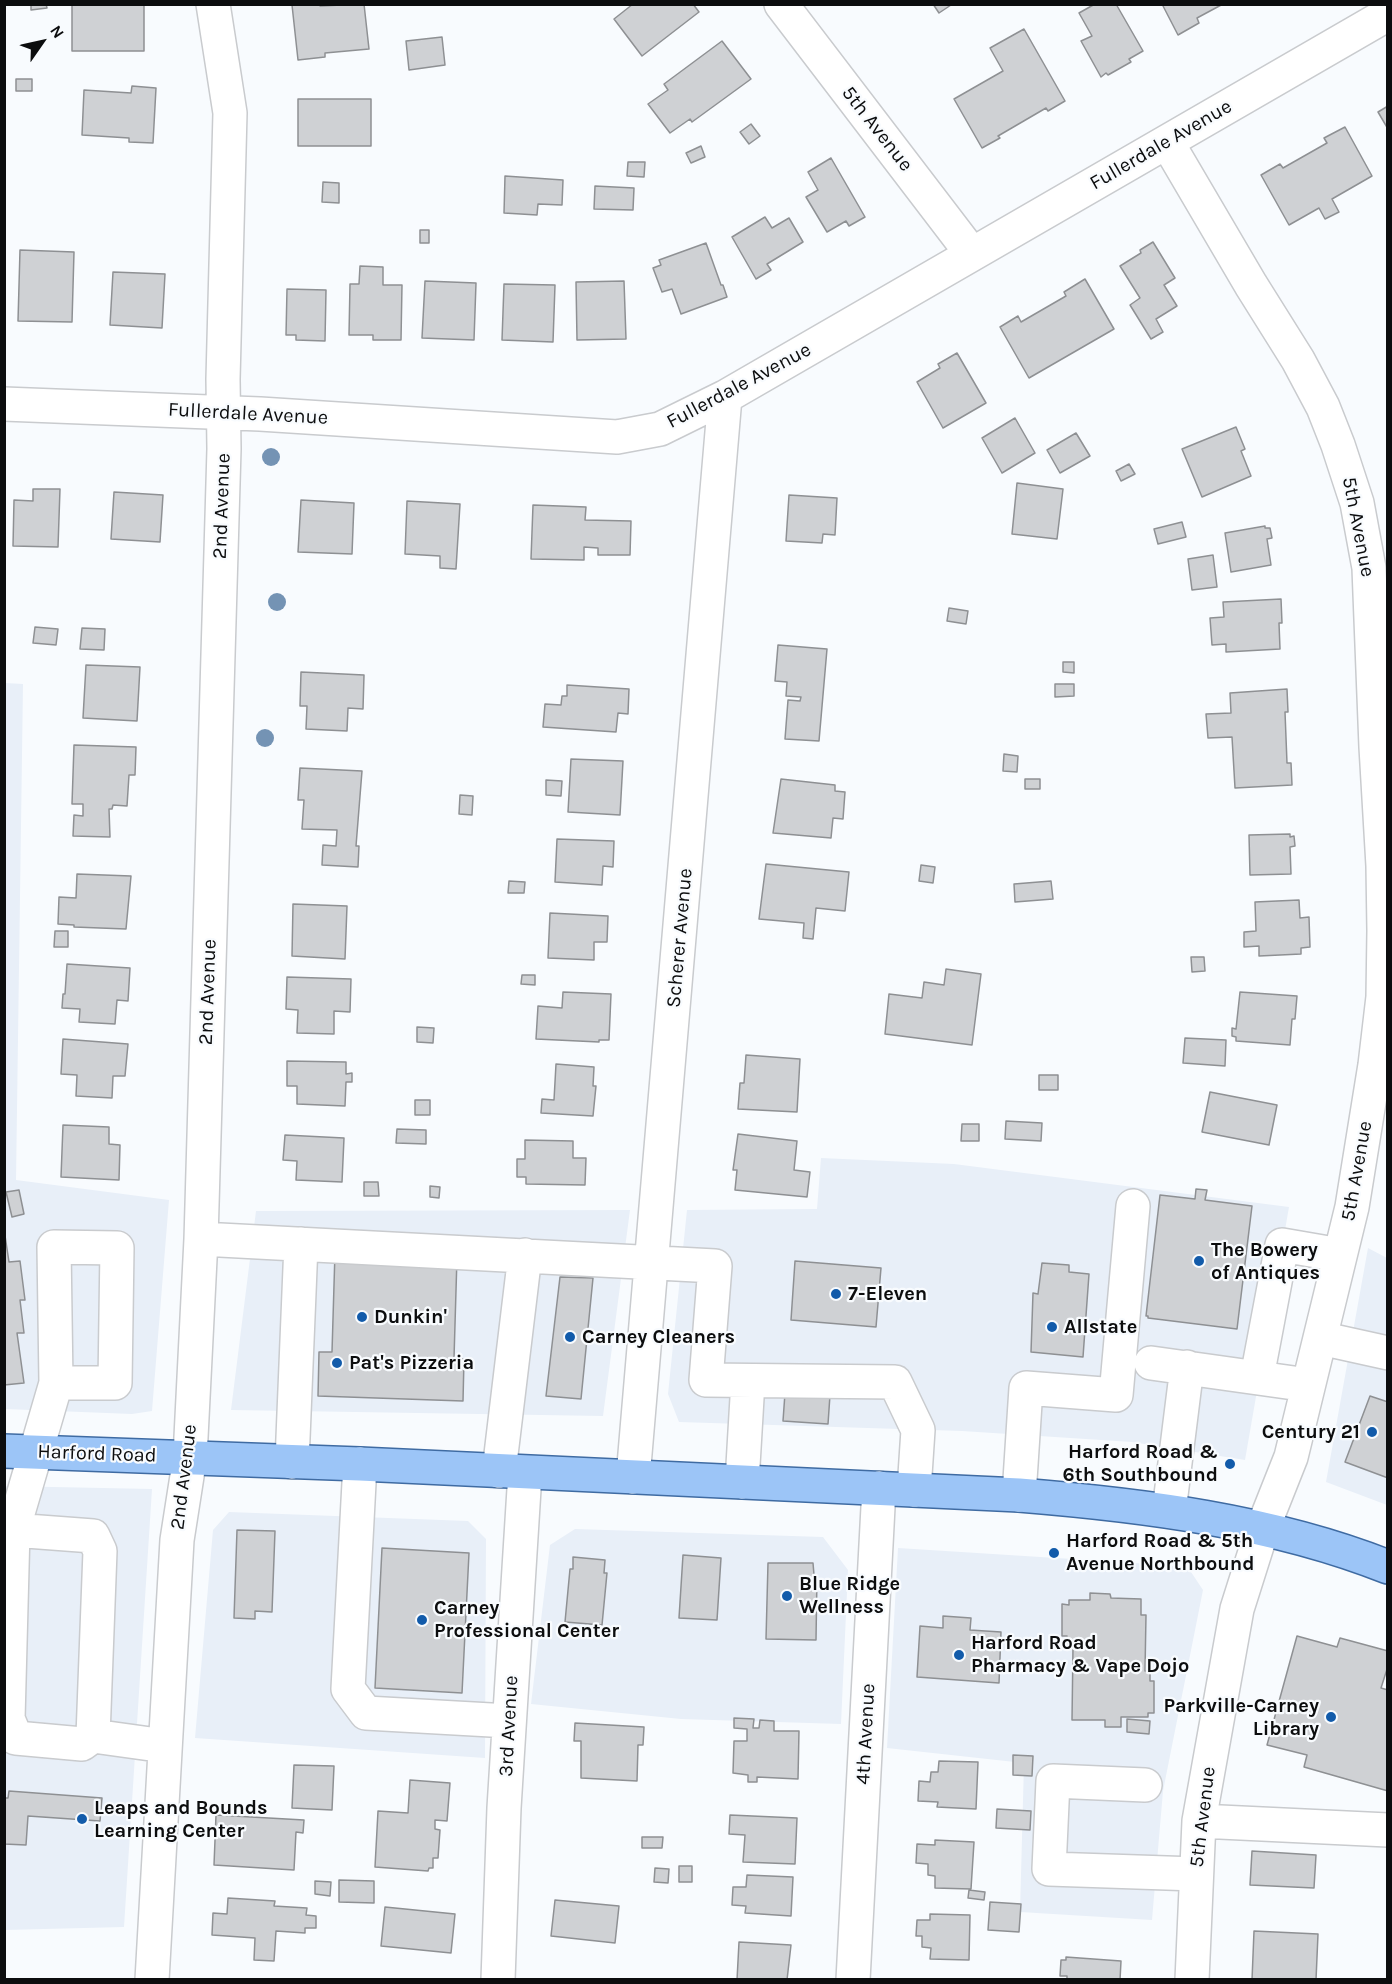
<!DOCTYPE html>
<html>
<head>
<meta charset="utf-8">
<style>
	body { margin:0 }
	#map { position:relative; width:1392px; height:1984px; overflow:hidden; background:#f8fbfe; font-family:Karla,sans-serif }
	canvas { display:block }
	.frame { position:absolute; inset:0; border:6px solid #0c0d0e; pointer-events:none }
	.north { position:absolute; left:12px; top:12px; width:60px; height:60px; -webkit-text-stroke:4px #f8fbfe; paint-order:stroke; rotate:56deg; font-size:16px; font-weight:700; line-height:24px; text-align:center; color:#0c0d0e }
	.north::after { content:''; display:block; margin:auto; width:21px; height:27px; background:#0c0d0e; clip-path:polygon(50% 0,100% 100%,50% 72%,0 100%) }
</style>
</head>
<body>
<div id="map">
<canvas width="1392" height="1984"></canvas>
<div class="frame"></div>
<div class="north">N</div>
</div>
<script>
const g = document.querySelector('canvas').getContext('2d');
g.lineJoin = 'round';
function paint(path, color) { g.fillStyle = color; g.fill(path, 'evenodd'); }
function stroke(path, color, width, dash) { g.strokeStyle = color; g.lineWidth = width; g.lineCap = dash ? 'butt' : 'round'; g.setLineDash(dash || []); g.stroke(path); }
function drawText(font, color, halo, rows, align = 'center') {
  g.font = font + ' Karla,sans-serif'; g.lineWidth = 4.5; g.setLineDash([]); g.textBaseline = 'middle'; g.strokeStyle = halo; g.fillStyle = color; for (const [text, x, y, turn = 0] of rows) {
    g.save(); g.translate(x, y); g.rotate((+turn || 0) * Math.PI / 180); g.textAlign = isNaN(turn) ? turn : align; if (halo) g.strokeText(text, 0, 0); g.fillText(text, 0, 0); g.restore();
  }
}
const built = new Path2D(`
	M5,683L23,684L16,1180L169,1200L152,1411L132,1414L5,1409Z
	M821,1158L954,1164L1289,1207L1245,1460L1132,1442L962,1431L679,1422L668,1394L687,1210L817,1209Z
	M630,1210L603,1416L231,1410L256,1211Z
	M1368,1248L1387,1258V1505L1326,1482Z
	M4,1486L152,1489L124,1927L5,1930Z
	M229,1512L468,1521L486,1539L485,1758L195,1738L213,1530Z
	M575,1529L823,1537L848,1570L841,1724L681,1719L531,1704L550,1545Z
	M898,1548L1167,1565L1189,1569L1203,1590L1163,1791L1152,1920L1020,1912L1024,1763L887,1748Z`);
const building = new Path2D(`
	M31,4H46L47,8L31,10Z
	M72,4H144V51H72Z
	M319,4L320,6L364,4L369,49L325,53V57L298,60L292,5Z
	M633,4H693L699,12L642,56L614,19Z
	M933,4H951V5L939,13Z
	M1095,4H1116L1143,51L1129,59L1131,62L1108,75L1106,73L1101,77L1081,41L1092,36L1079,13Z
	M1162,4H1223L1197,18L1199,23L1178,35Z
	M1024,29L1065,101L1048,111L1046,108L998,136L1000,138L982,148L954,99L1003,71L990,48Z
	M442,37L445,65L409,70L406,41Z
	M722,41L751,79L692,122L690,119L670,133L648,104L668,90L664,84Z
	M16,79H32V91H16Z
	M132,86L156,88L153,143L129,142V138L82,135L84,90L131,93Z
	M298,99H371V146H298Z
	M1388,106V129L1378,112Z
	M751,124L760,136L749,144L740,132Z
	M1345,127L1372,176L1332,199L1339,212L1325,219L1319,208L1289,225L1261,175L1280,164L1283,168L1327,143L1324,138Z
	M701,146L705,157L691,163L686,153Z
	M831,158L865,217L849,226L846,221L827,232L806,197L818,190L808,172Z
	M628,162H645L644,177L627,176Z
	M505,176L563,180L562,205L538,204L537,215L504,213Z
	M323,182L339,183V203L322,202Z
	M595,186L634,188L633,210L594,209Z
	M765,217L772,228L789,218L803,242L767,264L771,270L756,279L732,237Z
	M420,230H429V243H420Z
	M1153,242L1175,278L1164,285L1177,306L1156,319L1163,332L1151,339L1130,305L1140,298L1120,266L1141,253L1140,250Z
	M706,243L721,285H723L727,297L681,314L672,289L662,292L653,268L661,265L659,260Z
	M20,250L74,252L72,322L18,321Z
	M360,266L383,267V285H402L401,340H373V335H349L350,284H359Z
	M113,272L165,274L162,328L110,325Z
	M1085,279L1114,329L1029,378L1000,327L1018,316L1021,322L1066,296L1064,292Z
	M425,281L476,283L474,340L422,338Z
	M624,281L626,339L577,340L576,282Z
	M504,284L555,285L553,342L502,340Z
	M287,289L326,290L325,341L296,340V335H286Z
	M957,353L986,403L943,428L917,382L940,368L938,364Z
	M1015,418L1035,453L1002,473L982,438Z
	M1236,427L1245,449L1241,451L1251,476L1202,497L1182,449Z
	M1076,433L1090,456L1060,473L1047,450Z
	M1129,464L1135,474L1121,481L1116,471Z
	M1017,483L1063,489L1057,539L1012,534Z
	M33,489H60L58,547L13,546L14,500L33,501Z
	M114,492L163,495L160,542L111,539Z
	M789,495L837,498L835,535L823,534L822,543L786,541Z
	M301,500L354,503L352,554L298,552Z
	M407,501L460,504L456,569L440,568V556L405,554Z
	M533,505L586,507L585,520L631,521L630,555H598V548L584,547V560L531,559Z
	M1182,522L1186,537L1158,544L1154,529Z
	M1265,526V528H1270L1272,538L1267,539L1271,565L1231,572L1225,533Z
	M1213,555L1217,587L1192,590L1188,559Z
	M1281,599L1282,623H1279L1280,649L1226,652V644L1212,645L1210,618L1224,617L1223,602Z
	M949,608L968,611L966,624L947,621Z
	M35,627L58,629L56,645L33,643Z
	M82,628L105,629L104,650L80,649Z
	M778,645L827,649L819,741L785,739L788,700L800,701L801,697L786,696L787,682L775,681Z
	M1063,662H1074V673L1063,672Z
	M86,665L140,667L137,721L83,718Z
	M301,672L364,675L363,709L348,708L347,731L306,729L307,706H300Z
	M1055,684H1074V696L1055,697Z
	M567,685L629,689L628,714L618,713L616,732L543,727L545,704L561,705L562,696H567Z
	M1287,689L1288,712H1285L1287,763H1291L1292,785L1235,788L1232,737L1208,738L1206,714L1231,713L1230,693Z
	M74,745L136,747L135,775H129L127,806L113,805L112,809H109L110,837L73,836L74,815L83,816V804H72Z
	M1004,754L1018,756L1017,772L1003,771Z
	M571,759L623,761L620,815L568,812Z
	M300,768L362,771L356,846H359L358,867L322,865L323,845L336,846L337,830L302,829L304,800H298Z
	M781,779L835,785V791L845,792L843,819L833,818L831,838L773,833Z
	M1025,779H1040V789H1025Z
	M546,780L562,781L561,796L546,795Z
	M460,795L473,796L472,815L459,814Z
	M1290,834V837L1294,836L1295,846L1290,847L1291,874L1250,875L1249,835Z
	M557,839L614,841L613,867L603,866L602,885L555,882Z
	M766,864L849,872L845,911L816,908L813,939L803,938L804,923L759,919Z
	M921,865L935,867L933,883L919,881Z
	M77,874L131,876L126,929L74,927V925L58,924L59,897L76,898Z
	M509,881L525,882L524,893H508Z
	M1051,881L1053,899L1015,902L1014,884Z
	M1299,900L1300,918L1309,917L1310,947L1301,948V954L1259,956V946L1244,947V932L1256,931L1255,902Z
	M293,904L347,906L345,959L292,956Z
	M550,913L608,916L607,942H594V960L548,958Z
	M55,931H68V947H54Z
	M1191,957H1204L1205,971L1192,972Z
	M67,964L130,968L128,1001L117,1000L115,1024L79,1022L80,1009L62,1008L63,994H65Z
	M946,969L981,974L972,1045L885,1034L889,994L922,998L924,982L944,985Z
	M522,975H535V985L521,984Z
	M287,977L351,979L350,1012L334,1011V1034L297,1033L298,1010L286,1009Z
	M563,992L611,994L609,1040H599V1042L536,1039L538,1006L562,1008Z
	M1240,992L1297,996L1295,1019H1292L1290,1045L1236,1041V1037L1232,1036V1028L1236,1029Z
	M417,1027L434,1028L433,1043L417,1042Z
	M1185,1038L1226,1040L1225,1066L1183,1063Z
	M63,1039L128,1044L125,1076H113L112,1098L76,1096L77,1075L61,1074Z
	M746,1055L800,1059L797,1112L738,1109L740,1083H744Z
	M287,1061L346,1062V1074L352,1073V1082H346L345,1106L297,1104V1086H287Z
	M556,1064L594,1067L593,1086H596L593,1116L541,1113L542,1099L554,1100Z
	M1039,1075H1058V1090H1039Z
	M1210,1092L1277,1105L1269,1145L1202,1132Z
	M415,1100H430V1115H415Z
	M1006,1121L1042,1123L1041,1141L1005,1139Z
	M962,1124H979V1141H961Z
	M63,1125L109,1127V1144L120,1145L119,1180L61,1177Z
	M397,1129L426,1130V1144L396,1143Z
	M738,1134L797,1141L794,1170L810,1172L807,1197L735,1190L737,1170H733Z
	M285,1135L344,1138L342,1182L296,1180L297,1161L283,1160Z
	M525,1140L573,1141V1158H586L585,1185L526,1184V1177H517V1159H525Z
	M364,1182H378L379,1196H364Z
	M430,1186L440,1187L439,1198L430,1197Z
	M1196,1189L1207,1190L1205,1200L1252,1206L1237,1329L1148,1318V1316H1146L1160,1195L1195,1199Z
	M19,1190L24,1214L12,1217L6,1192Z
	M4,1229L9,1262L20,1261L25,1300H20L24,1333H17L24,1383L4,1385Z
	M335,1252L457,1257L454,1358L464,1359L463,1401L318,1396L319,1352H332Z
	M795,1261L881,1268L876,1327L791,1320Z
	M1042,1263L1069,1265V1272L1089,1274L1083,1357L1031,1352L1033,1293L1038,1294Z
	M560,1277L593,1278L581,1399L546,1396Z
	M785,1393L830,1395L828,1424L783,1421Z
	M1370,1396L1388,1402V1478L1345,1462Z
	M237,1530L275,1531L272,1612L255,1611V1619L234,1618Z
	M382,1548L469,1553L462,1693L375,1688Z
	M683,1555L721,1558L717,1620L679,1618Z
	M573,1557L605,1560L604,1573H607L602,1625L565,1622L570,1569H573Z
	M768,1563H813L814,1575H817L816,1640L766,1639Z
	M1090,1593L1110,1594L1111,1598L1141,1599V1615H1146L1145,1671H1150V1681H1154V1713H1148V1717H1121V1727H1105V1720H1072L1073,1647L1067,1648V1636H1062V1604L1069,1605V1600H1090Z
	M943,1616L971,1618L970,1630L1001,1632L999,1683L917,1677L920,1626L943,1628Z
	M1297,1636L1337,1647L1340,1638L1388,1651V1666L1381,1688L1388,1690V1791L1304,1767L1307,1755L1267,1745Z
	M734,1718L754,1719L753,1728H759L760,1720L774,1721V1731H799L798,1779L757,1777V1782H748V1775L733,1773L734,1741H747V1729L734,1728Z
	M1127,1719L1150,1721L1149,1734L1127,1732Z
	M575,1723L644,1727L643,1745H638L637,1781L581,1778V1741H574Z
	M1013,1755L1033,1756L1032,1776L1013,1775Z
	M939,1761L978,1762L976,1809L937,1807L938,1802L918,1801L919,1781L930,1782L931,1772H938Z
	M294,1765L334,1766L332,1810L292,1808Z
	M410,1780L450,1783L447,1821L435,1820V1829L440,1830L438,1858H433V1868H429L428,1871L375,1867L378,1811L408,1813Z
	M9,1791L102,1798L100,1821L28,1816L26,1845L4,1844V1798H8Z
	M997,1809L1031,1811L1030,1830L996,1828Z
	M216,1815L304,1820L303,1833L296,1832L294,1870L214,1865Z
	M730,1815L797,1818L795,1864L743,1862L745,1835L729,1834Z
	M642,1837H663L662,1848H642Z
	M935,1840L974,1842L971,1889L935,1888V1876L928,1875V1864L916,1863L917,1844L935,1845Z
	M1252,1851L1316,1855L1314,1888L1250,1885Z
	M679,1866H692V1882H679Z
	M655,1868L669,1869L668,1883L654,1882Z
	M747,1875L793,1877L791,1916L745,1913L746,1906L732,1905L733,1887H746Z
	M339,1880L374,1881V1903L339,1902Z
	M315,1881L331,1882L330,1896L315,1894Z
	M969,1890L985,1892L984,1900L968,1898Z
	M228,1898L275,1901L274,1906L307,1908L306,1915L316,1916V1928H305V1933L276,1931L274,1961L254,1960L255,1938L212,1935L213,1913L227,1914Z
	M555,1900L619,1906L615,1943L551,1936Z
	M990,1902L1021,1904L1019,1932L988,1930Z
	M385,1907L455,1914L451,1953L381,1946Z
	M930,1914L970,1915L969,1960L930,1959L931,1948L922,1947V1936H916L917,1920H930Z
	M1254,1931L1318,1934L1316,1980H1252Z
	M739,1942L791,1945L787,1980H737Z
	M1066,1957L1121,1961L1120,1980H1067V1976H1060L1061,1960H1066Z`);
const minor = new Path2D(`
	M781,4L972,254
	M1167,142L1251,285L1298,360L1323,407L1338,445L1357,503L1369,568L1376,747L1383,866L1384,931L1383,997L1375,1065L1352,1207L1291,1457L1262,1530L1237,1609L1199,1821L1192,1980
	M4,404L260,414L617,437L660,429L725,397L1388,14
	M201,1239L715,1266L706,1380L895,1382L918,1430L914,1490
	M1320,1338L1388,1353
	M1151,1363L1308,1385
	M1257,1377L1282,1245L1340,1255
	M292,1462L301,1244
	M360,1464L348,1689L366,1713L509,1721
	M499,1471L525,1255
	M633,1477L725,397
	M742,1482L748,1381
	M1019,1495L1026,1388L1116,1395L1133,1206
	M1169,1511L1187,1367
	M13,1530L93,1536L100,1551L93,1736L82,1744L16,1738L8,1719L13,1530L56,1383L54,1247L117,1248L115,1383H56
	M93,1736L165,1746
	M1145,1785L1053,1781L1049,1869L1196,1874
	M1199,1821L1388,1830
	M152,1980L177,1540L190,1457L201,1239L224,449L223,379L230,113L213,4
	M498,1980L504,1808L525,1473
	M853,1980L879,1488`);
const major = new Path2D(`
	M4,1451L360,1464L1019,1495C1142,1505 1272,1521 1388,1567`);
const trees = [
	[271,457],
	[277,602],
	[265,738]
];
const markers = [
	[1199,1261,6,"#125baa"],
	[836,1294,6,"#125baa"],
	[362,1317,6,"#125baa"],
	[1052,1327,6,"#125baa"],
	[570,1337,6,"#125baa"],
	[337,1363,6,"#125baa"],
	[1372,1432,6,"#125baa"],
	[1230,1464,6,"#125baa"],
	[1054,1553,6,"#125baa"],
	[787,1596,6,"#125baa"],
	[422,1620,6,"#125baa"],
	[959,1655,6,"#125baa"],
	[1331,1717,6,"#125baa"],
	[82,1819,6,"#125baa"]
];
const streetNames = [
	["5th Avenue",877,129,52],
	["Fullerdale Avenue",1161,145,-30],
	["Fullerdale Avenue",739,386,-28],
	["Fullerdale Avenue",248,414,3],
	["2nd Avenue",222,506,-88],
	["5th Avenue",1358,527,79],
	["Scherer Avenue",680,938,-85],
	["2nd Avenue",208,992,-88],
	["5th Avenue",1357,1171,-80],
	["Harford Road",97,1454,2],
	["2nd Avenue",184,1477,-83],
	["3rd Avenue",509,1726,-87],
	["4th Avenue",866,1734,-87],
	["5th Avenue",1203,1817,-83]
];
const poiNames = [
	["The Bowery",1211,1250],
	["of Antiques",1211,1273],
	["7-Eleven",848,1294],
	["Dunkin'",374,1317],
	["Allstate",1064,1327],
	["Carney Cleaners",582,1337],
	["Pat's Pizzeria",349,1363],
	["Century 21",1360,1432,"right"],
	["Harford Road &",1218,1452,"right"],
	["6th Southbound",1218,1475,"right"],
	["Harford Road & 5th",1066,1541],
	["Avenue Northbound",1066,1564],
	["Blue Ridge",799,1584],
	["Wellness",799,1607],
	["Carney",434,1608],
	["Professional Center",434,1631],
	["Harford Road",971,1643],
	["Pharmacy & Vape Dojo",971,1666],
	["Parkville-Carney",1319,1706,"right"],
	["Library",1319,1729,"right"],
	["Leaps and Bounds",94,1808],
	["Learning Center",94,1831]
];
paint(built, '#e8eff8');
paint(building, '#cfd1d4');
stroke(building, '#8e9093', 1.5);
stroke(minor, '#c9cbce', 36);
stroke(major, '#3f6ba2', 36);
stroke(minor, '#fff', 33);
stroke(major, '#9cc5f7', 33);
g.fillStyle = '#7493b4';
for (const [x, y] of trees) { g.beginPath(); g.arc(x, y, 9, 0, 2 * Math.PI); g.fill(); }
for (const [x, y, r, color] of markers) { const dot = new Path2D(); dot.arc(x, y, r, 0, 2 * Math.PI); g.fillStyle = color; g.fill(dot); stroke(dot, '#f8fbfe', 2); }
drawText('20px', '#0c0d0e', '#f8fbfe', streetNames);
drawText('bold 20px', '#0c0d0e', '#f8fbfe', poiNames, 'left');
</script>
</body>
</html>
